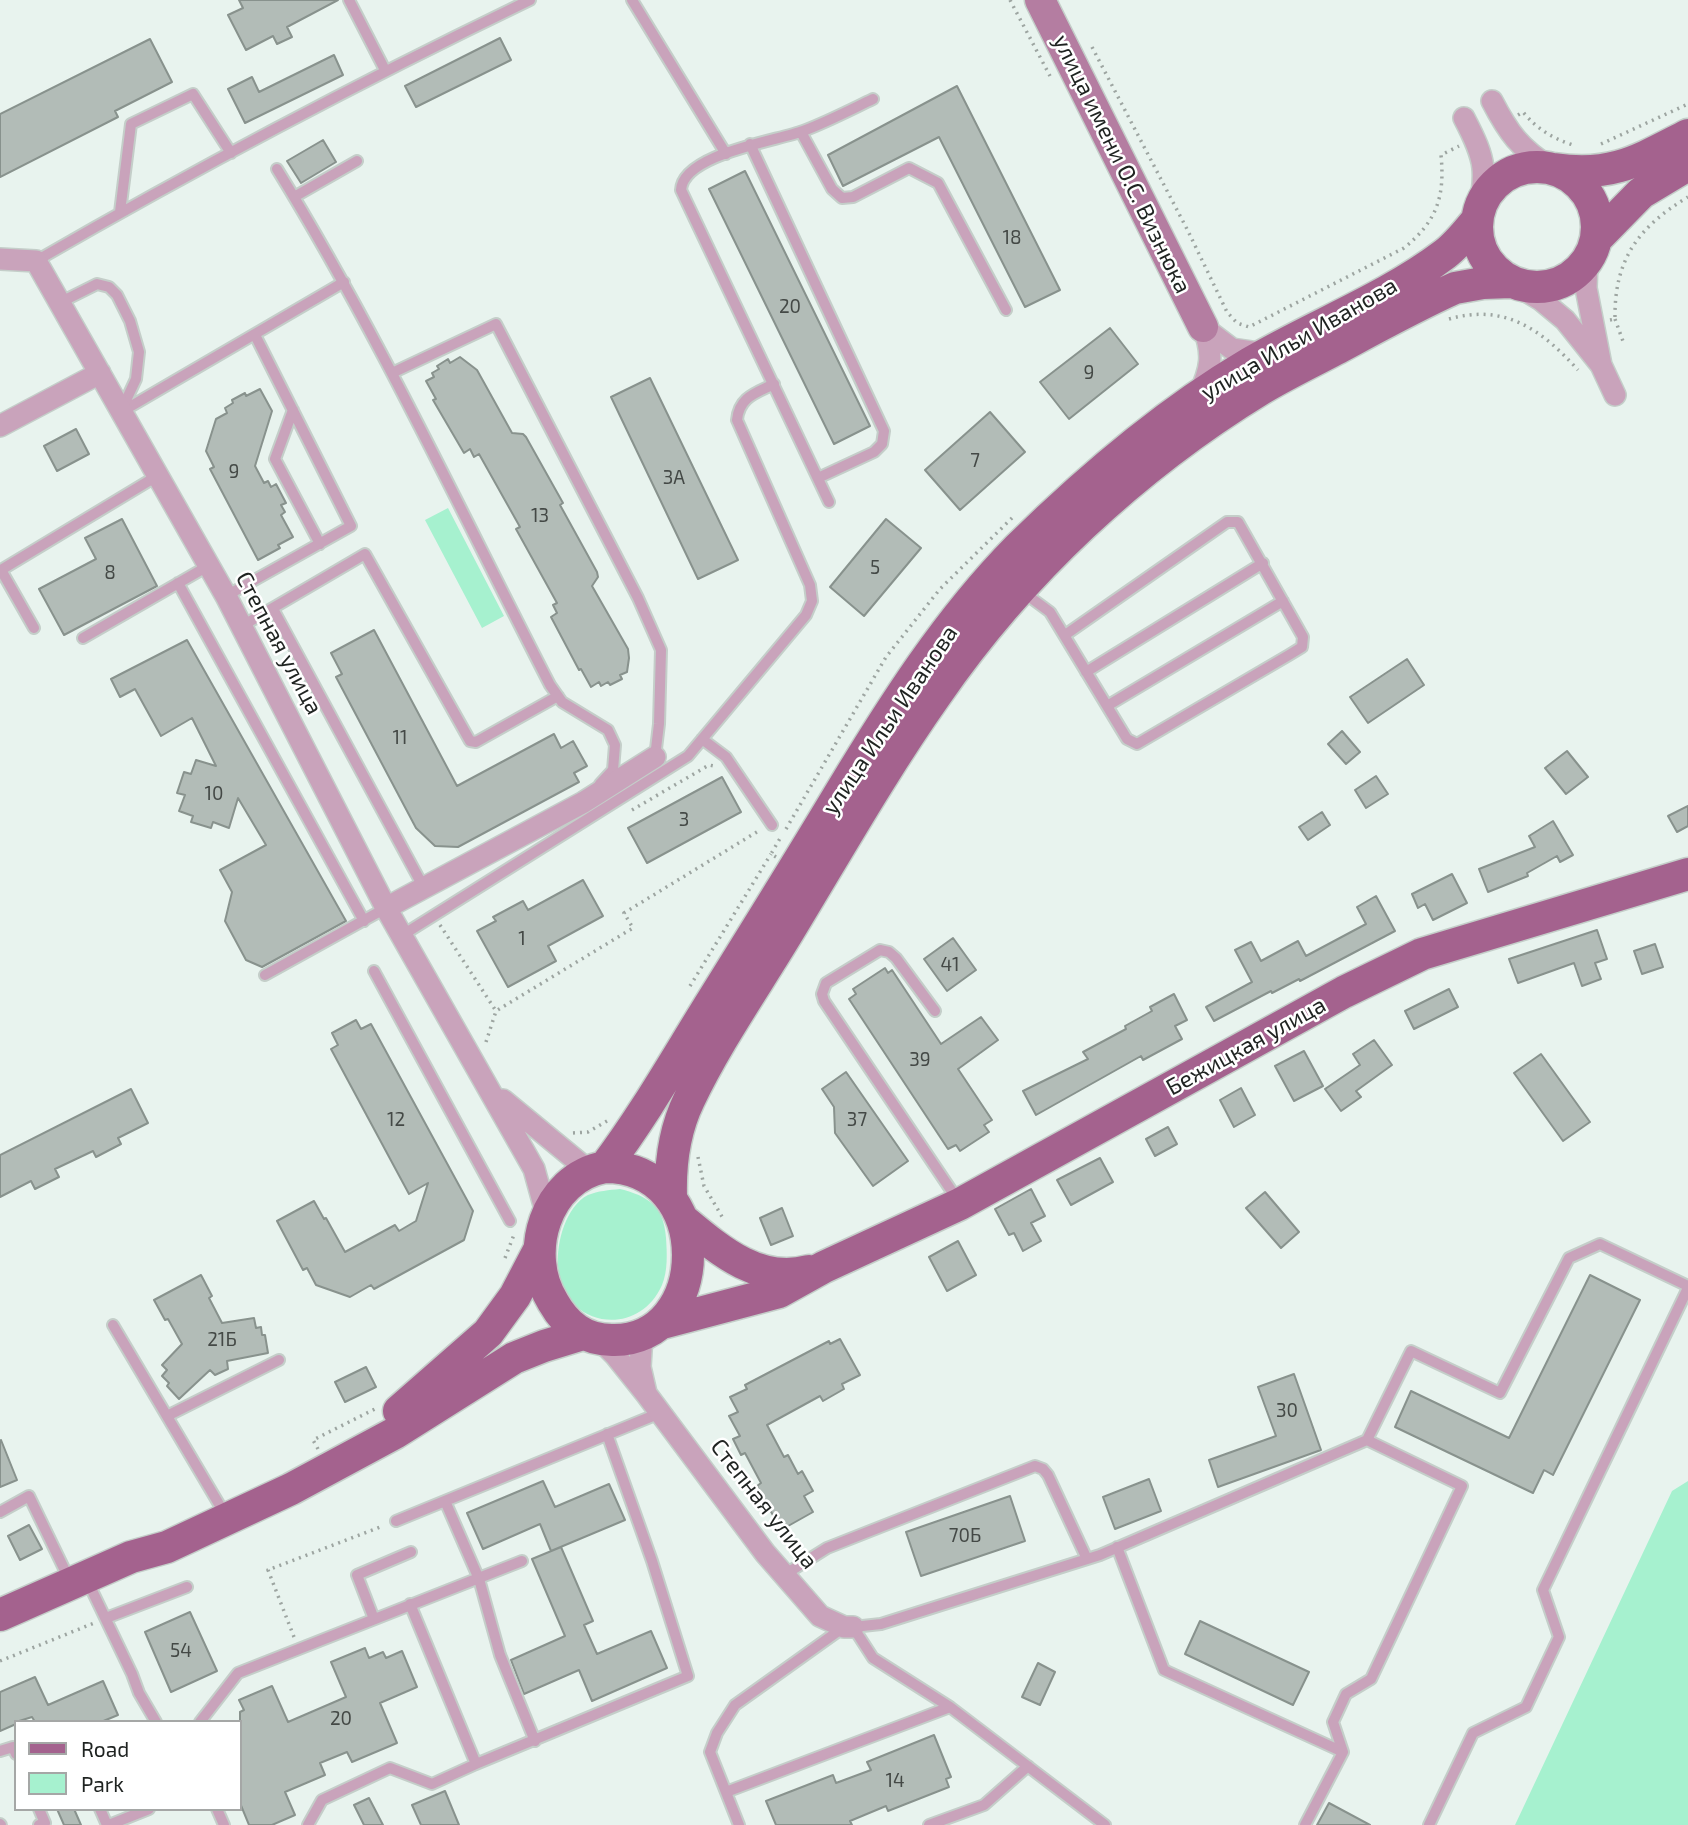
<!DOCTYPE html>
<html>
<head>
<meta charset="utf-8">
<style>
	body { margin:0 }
	#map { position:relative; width:1688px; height:1825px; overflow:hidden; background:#e8f3ee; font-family:"Exo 2",sans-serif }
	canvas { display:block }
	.legend { position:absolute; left:14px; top:1720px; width:228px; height:91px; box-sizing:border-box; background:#fff; border:2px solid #a5a7a6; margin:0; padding:9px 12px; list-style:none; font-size:21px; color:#1f2321 }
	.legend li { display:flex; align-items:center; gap:14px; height:35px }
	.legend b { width:35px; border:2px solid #a5a7a6 }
</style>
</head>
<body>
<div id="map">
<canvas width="1688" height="1825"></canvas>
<ul class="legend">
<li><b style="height:9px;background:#a4628e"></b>Road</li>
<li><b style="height:19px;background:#a6f1cf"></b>Park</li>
</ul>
</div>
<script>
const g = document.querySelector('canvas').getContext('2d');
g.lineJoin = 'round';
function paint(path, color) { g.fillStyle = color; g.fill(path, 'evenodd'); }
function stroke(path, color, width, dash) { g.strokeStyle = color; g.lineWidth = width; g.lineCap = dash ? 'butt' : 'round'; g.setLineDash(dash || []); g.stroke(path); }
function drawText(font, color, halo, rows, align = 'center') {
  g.font = font + ' "Exo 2",sans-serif'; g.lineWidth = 5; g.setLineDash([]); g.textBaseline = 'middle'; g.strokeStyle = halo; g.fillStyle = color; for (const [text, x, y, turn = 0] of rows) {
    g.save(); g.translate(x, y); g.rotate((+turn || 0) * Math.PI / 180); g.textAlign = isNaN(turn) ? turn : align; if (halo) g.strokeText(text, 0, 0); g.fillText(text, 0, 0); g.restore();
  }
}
const green = new Path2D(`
	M448,508L504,616L482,628L425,520Z
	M620,1189C648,1196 664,1206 666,1238C667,1253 668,1271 662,1285C638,1340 561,1327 558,1266C556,1243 566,1206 588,1195C598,1191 609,1190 620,1189Z
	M1688,1481V1825H1515L1672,1491Z`);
const building = new Path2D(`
	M239,0H338L287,27L292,37L277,44L273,36L246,50L228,15L243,8Z
	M500,38L511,60L416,107L405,86Z
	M150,39L172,82L115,111L118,117L0,177V114Z
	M334,55L343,75L245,123L228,89L252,77L259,92Z
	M957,86L1060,290L1025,307L939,137L843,186L828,155Z
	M323,140L336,162L301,183L287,161Z
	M745,171L870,426L834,444L709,189Z
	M1110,328L1138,364L1069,419L1040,382Z
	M460,357L477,370L512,433L523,434L526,437L563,503L560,505L597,572L598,577L592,586L628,649L629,658L627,672L620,675L622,679L610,685L608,682L601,686L599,682L591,687L581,669L579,670L551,617L557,613L553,605L557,603L516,529L520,527L479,454L474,457L470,449L464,453L433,400L436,399L426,381L434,377L432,373L439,369L437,366L448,359L450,363Z
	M650,378L738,560L698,579L611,397Z
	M260,389L272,411L255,466L264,483L268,481L271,487L276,484L286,503L281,505L285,512L281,515L293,537L278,545L280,548L258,560L210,469L214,467L206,451L216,419L227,413L225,408L233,403L232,400L245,393L246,396Z
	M990,412L1025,452L960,510L925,470Z
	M76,429L89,454L57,471L44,446Z
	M122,519L157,586L64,635L39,589L96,559L85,538Z
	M886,519L921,548L864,616L830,587Z
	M374,630L457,786L554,734L561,748L573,741L587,766L574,773L579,782L458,847L435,846L416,828L336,677L342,674L331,653Z
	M187,640L346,921L262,967L246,960L225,921L232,892L220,870L266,845L238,798L229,828L213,822L211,828L191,822L193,816L179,811L185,795L177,793L184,772L191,774L196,760L216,766L192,718L161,736L135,689L120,697L111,679Z
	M1407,659L1424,685L1368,723L1350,697Z
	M1342,731L1360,752L1346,764L1328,744Z
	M1567,751L1588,777L1566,794L1545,768Z
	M1376,776L1388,794L1366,808L1355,790Z
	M722,777L741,812L647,863L628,828Z
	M1688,806V826L1677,832L1668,816Z
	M1322,812L1330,825L1308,840L1299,827Z
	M1553,821L1573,855L1560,862L1557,856L1527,873L1528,876L1488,892L1479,869L1535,847L1529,836Z
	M1452,874L1467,903L1433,920L1425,904L1418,908L1412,894Z
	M583,880L603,916L548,946L556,961L508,987L477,931L496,921L493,917L523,901L528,910Z
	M1376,896L1395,931L1300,981L1299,979L1272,993L1271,991L1214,1021L1206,1007L1252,982L1235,950L1251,942L1261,961L1298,941L1306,956L1366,924L1357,907Z
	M1597,930L1607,959L1595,963L1601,979L1582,986L1574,963L1518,983L1509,959Z
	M953,938L976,970L947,991L924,959Z
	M1655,944L1663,967L1642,974L1634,951Z
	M885,968L888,973L892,970L941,1044L981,1017L998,1040L958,1069L992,1120L984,1125L989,1132L960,1151L956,1145L948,1149L849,999L856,994L853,989Z
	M1449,989L1458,1007L1414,1029L1405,1011Z
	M1174,994L1187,1020L1175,1026L1182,1039L1143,1060L1141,1056L1036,1115L1023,1091L1088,1059L1083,1052L1126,1029L1125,1026L1152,1011L1150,1007Z
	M356,1020L361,1029L371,1024L473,1211L464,1240L374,1289L371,1285L350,1297L316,1285L307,1268L303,1270L277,1221L314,1201L324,1219L326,1218L345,1252L395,1225L399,1231L416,1221L428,1183L409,1194L331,1049L338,1045L332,1033Z
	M1374,1040L1392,1065L1356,1091L1361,1097L1341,1111L1325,1089L1360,1065L1353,1054Z
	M1304,1051L1323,1086L1294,1101L1275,1066Z
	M1541,1054L1590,1122L1563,1141L1514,1073Z
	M846,1072L908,1161L873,1186L835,1133L834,1107L822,1089Z
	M1241,1088L1255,1115L1234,1127L1220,1100Z
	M131,1089L148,1123L118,1138L121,1144L96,1157L93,1151L55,1169L59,1177L35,1189L31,1181L0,1197V1155Z
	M1168,1127L1177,1144L1155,1156L1146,1139Z
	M1100,1158L1113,1182L1071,1205L1057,1180Z
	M1031,1189L1045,1216L1031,1223L1041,1241L1023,1251L1014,1233L1009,1235L995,1209Z
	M1265,1192L1299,1232L1281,1248L1246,1208Z
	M782,1208L793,1236L771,1245L760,1218Z
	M958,1241L976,1275L947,1291L929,1257Z
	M201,1275L212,1296L209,1298L222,1323L254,1318L256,1328L261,1327L262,1335H265L268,1353L227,1361L228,1369L215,1375L210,1370L179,1399L167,1386L169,1383L162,1376L167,1370L162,1365L182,1344L168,1319L165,1320L154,1300Z
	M1590,1275L1640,1300L1553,1475L1544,1470L1533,1493L1395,1427L1411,1391L1509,1438Z
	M840,1339L860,1375L842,1384L844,1389L823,1401L820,1396L767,1425L784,1457L788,1455L798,1474L802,1471L813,1491L804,1496L813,1512L781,1530L757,1486L761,1483L745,1453L741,1455L733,1439L740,1436L729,1416L738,1412L730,1397L747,1389L745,1385L829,1341L830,1344Z
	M366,1367L376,1387L345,1402L335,1382Z
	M1294,1374L1321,1450L1218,1487L1209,1460L1276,1436L1258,1387Z
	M1,1440L17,1480L0,1487V1441Z
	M1149,1479L1161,1511L1115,1529L1103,1497Z
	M543,1481L555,1507L609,1484L625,1520L551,1551L540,1524L483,1549L467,1513Z
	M1010,1496L1025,1541L921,1576L906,1532Z
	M29,1525L42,1549L20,1560L8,1536Z
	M561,1547L593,1621L584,1625L597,1654L651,1631L667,1668L592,1701L579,1670L524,1694L511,1660L565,1636L532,1559Z
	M190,1612L217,1671L171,1692L145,1632Z
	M1200,1621L1309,1672L1293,1705L1185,1654Z
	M365,1648L369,1658L383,1652L386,1658L402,1651L417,1687L380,1703L397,1743L352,1762L347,1752L320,1763L325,1775L285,1792L295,1815L272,1825H249L240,1803V1712L244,1710L239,1700L272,1686L288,1722L346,1697L331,1662Z
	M1038,1663L1055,1672L1040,1705L1022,1697Z
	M35,1677L48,1705L103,1681L118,1715L101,1722H35L32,1717L16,1722V1724L0,1731V1692Z
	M934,1735L951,1777L946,1779L949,1787L888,1811L886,1806L850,1821L852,1825H776L766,1801L833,1775L836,1783L871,1770L867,1762Z
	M445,1791L459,1825H421L412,1805Z
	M369,1798L383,1825H364L354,1805Z
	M1329,1803L1370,1825H1317Z
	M57,1809H74L81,1825H64Z`);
const path = new Path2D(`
	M1010,0L1050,76
	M1092,47L1188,231L1227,312L1237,323L1249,327L1404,248C1437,221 1445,197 1441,155L1459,146
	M1518,115L1523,112C1537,129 1552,138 1573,145
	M1601,144L1688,104
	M1449,319C1505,303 1542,330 1578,370
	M1615,319L1624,344
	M1610,320L1615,319C1614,260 1638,227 1688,197
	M632,810L709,765L714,766
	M786,829L886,657L940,589L1015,515
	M776,857L771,854L782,835
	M440,925L496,1011L633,928L624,913L760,830
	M690,986L771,854
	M486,1042L496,1011
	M573,1133L588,1132L607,1121
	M698,1157L704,1186L724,1220
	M505,1258L515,1232
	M318,1449L313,1440L375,1409
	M294,1637L268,1570L383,1526
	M0,1661L94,1623`);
const lane = new Path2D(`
	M349,0L385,70
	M632,0L726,154
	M801,132L832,189L842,198L853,197L909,168L938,183L1006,310
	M750,144L884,431L882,444L874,452L818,478
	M277,169C379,335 461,512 550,685L562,702L608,730L615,745L613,770L600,784
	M294,197L357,161
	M120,212L131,124L193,94L231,153
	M36,261C197,168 362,81 530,0
	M59,303L97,284L109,287L117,295L130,321L139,352L136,379L122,409
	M392,373L496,324L638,598L661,650L659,724L655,757
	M293,410L275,459L320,544
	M121,412L344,282
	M829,502L681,190C683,154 776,141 803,131C827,122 850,110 873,99
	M178,583L364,921
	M1023,592L1050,612L1127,739L1137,744L1289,655L1302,647L1303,637L1238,522H1227L1065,635
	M226,596L351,526L255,335
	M273,609L424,888
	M242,626L365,554L470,741L476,742L558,696
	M34,628L1,570L157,476
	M83,638L208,566
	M1086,672L1263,563
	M1107,706L1283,601
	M702,739L726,757L772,825
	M401,936L688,756L806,615L812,601L810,585L737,420C739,397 756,393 774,384
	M374,971L510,1221
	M265,975L386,908
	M935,1011L896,958L889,952L880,950L826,983L822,994L824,1001L959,1202
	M113,1325L226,1516
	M167,1416L279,1360
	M445,1501L479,1579L500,1655L535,1741
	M0,1512L29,1496L70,1581
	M396,1521L660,1413
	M1117,1547L1164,1670L1343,1752
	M784,1575L827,1548L1035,1466L1043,1469L1048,1475L1087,1559
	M87,1580L132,1674L139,1693L156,1722
	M106,1618L187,1587
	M374,1619L357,1575L411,1552
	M200,1722L238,1673L522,1561
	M0,1751L13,1747L16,1754
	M476,1764L688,1676L652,1561L607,1434
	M726,1792L950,1707
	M39,1809L45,1823L39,1825
	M100,1809L107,1825
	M217,1809L224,1825
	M0,1824L1,1825
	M109,1825L149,1809
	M308,1825L322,1800L390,1768L432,1784L476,1764L410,1604
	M739,1825L710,1752L717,1733L735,1705L844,1627
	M929,1825L984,1805L1028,1766
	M1105,1825L950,1707L873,1658L853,1627L881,1624L1100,1555L1367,1440L1411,1351L1500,1393L1569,1258L1600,1244L1688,1286
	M1305,1825L1343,1752L1333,1722L1346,1694L1371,1679L1462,1486L1367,1440
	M1429,1825L1473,1733L1526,1707L1559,1637L1543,1590L1688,1288`);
const street = new Path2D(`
	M1492,101C1508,132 1520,149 1551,168
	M1464,118C1487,162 1487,171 1477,220
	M0,259L36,261L226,596L386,908L534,1169L547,1216
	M1511,282L1541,300L1565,320L1601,365L1586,288L1587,261
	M1203,327L1232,349L1266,354
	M1601,365L1615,395
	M1199,395C1211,369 1214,354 1203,327
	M0,426L100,373
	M386,908L584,802L655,757
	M503,1100L588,1170
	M642,1335L640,1367L646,1393
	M600,1340L615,1355L647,1395L765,1553L820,1616L844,1627H853`);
const secondary = new Path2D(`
	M1040,0L1203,327`);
const primary = new Path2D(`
	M1477 227a60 60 0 1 1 120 0a60 60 0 1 1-120 0Z
	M1554,169C1612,178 1639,160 1688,135
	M1596,239L1641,193L1688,165
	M605,1167C645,1114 677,1057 712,1001C755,932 798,863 840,793C892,707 947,620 1018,548C1087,480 1165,413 1250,363C1313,326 1387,298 1445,254C1457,245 1467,232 1477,220
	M605,1167C717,1167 712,1343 612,1340C584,1340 566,1325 553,1302C523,1254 545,1178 605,1167Z
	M671,1197C670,1165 675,1129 689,1100C715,1045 753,990 784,939C834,857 881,773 936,695C1020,573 1135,466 1261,389C1286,374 1313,361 1338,348C1377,327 1415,306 1455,288L1483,283L1511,282
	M683,1220C719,1250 759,1285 809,1271
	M662,1323L779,1292L824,1267L960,1204L1344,992L1422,954L1688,874
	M399,1411L488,1333L515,1296L538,1252
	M0,1615L131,1557L167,1547L291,1489L395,1433L514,1358L544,1346L583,1334`);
const numberNames = [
	["18",1012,238],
	["20",790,307],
	["9",1089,373],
	["7",975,461],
	["9",234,472],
	["3А",674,478],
	["13",540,516],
	["5",875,568],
	["8",110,573],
	["11",400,738],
	["10",214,794],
	["3",684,820],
	["1",522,939],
	["41",950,965],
	["39",920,1060],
	["12",396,1120],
	["37",857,1120],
	["21Б",222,1340],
	["30",1287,1411],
	["70Б",965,1536],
	["54",181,1651],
	["20",341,1719],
	["14",895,1781]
];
const streetNames = [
	["улица имени О.С. Визнюка",1122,164,64],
	["улица Ильи Иванова",1299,339,-30],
	["Степная улица",279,643,62],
	["улица Ильи Иванова",890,720,-56],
	["Бежицкая улица",1246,1046,-29],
	["Степная улица",764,1504,52]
];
paint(green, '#a6f1cf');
paint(building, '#b2bcb7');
stroke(building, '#88928d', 2);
stroke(lane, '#c4cec9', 14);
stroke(street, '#c4cec9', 24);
stroke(secondary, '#c4cec9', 33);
stroke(primary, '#c4cec9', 35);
stroke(path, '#9da5a1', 3.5, [2, 5]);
stroke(lane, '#c9a3bb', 10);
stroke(street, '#c9a3bb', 21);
stroke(secondary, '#b47da1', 30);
stroke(primary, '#a4628e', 32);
drawText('19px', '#444946', null, numberNames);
drawText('23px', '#1f2321', '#fff', streetNames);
</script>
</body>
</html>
